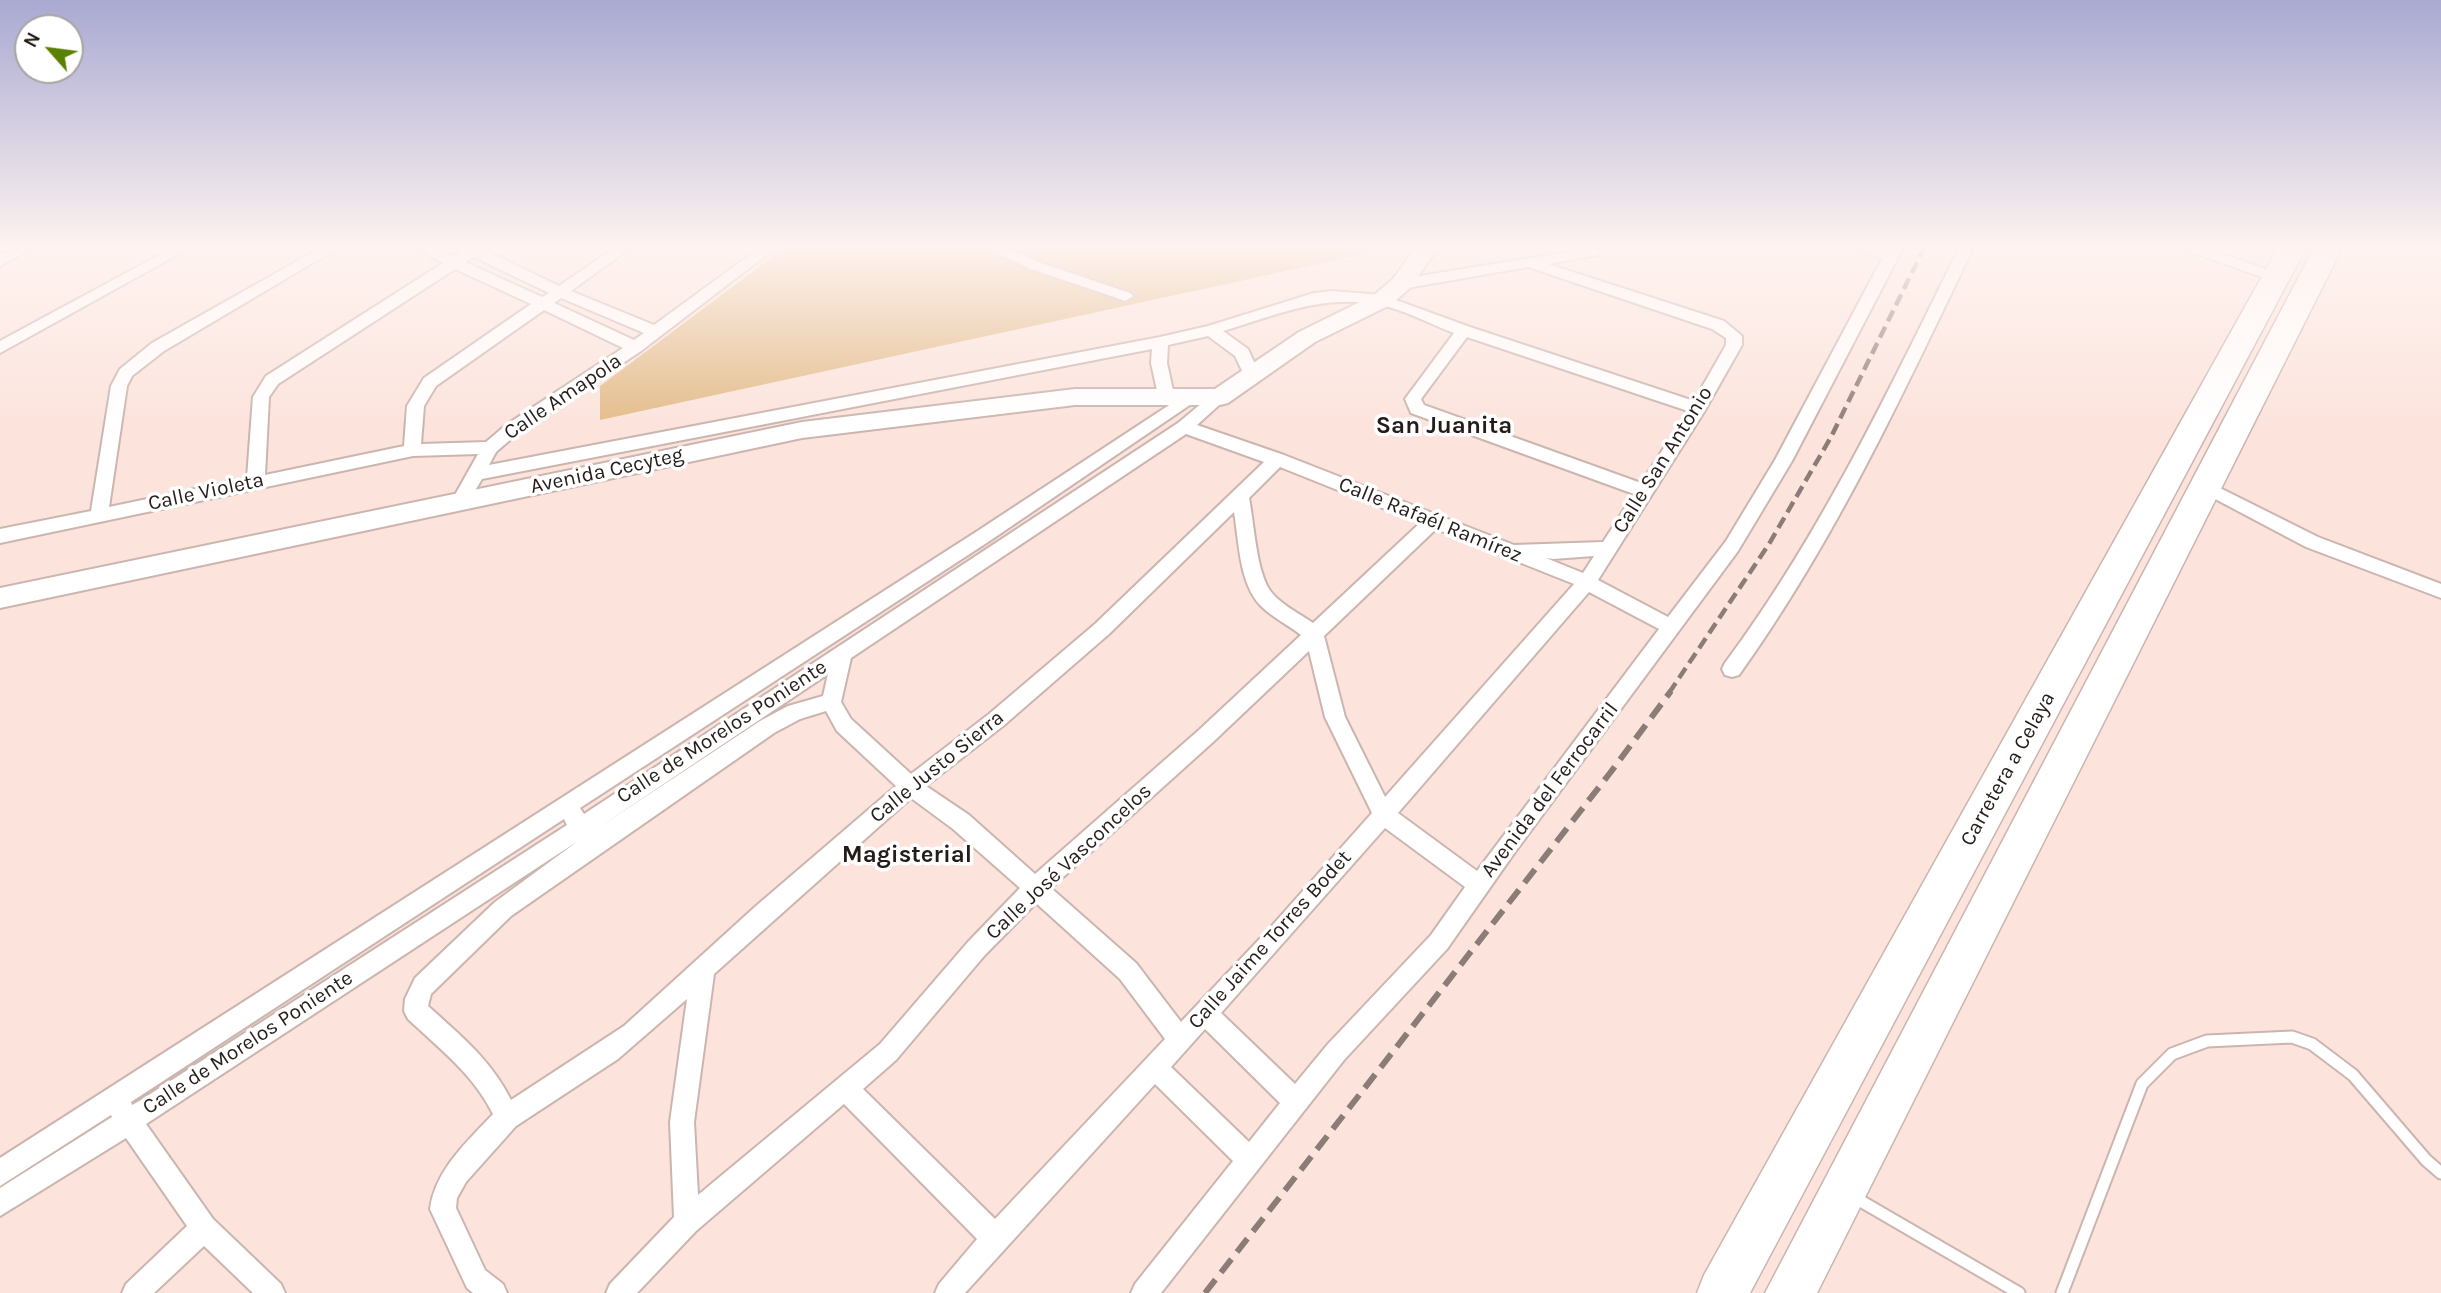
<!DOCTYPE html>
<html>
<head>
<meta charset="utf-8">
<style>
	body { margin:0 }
	#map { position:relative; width:2441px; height:1293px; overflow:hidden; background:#fce4dd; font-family:Karla,sans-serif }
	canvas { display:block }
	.north { position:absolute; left:14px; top:14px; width:70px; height:70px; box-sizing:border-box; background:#fff; border:2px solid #a7a4a3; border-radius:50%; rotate:298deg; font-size:19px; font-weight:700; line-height:28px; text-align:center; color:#241c19 }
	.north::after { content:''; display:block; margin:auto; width:24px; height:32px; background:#5a8103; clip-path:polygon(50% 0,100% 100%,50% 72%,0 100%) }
</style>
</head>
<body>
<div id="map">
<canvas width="2441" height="1293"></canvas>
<div class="north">N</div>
</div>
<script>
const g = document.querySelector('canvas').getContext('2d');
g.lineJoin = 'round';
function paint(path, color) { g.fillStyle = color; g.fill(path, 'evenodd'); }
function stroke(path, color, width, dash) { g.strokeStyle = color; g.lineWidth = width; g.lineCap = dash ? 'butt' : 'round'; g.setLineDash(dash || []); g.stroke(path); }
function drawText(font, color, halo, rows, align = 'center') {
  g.font = font + ' Karla,sans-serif'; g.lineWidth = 7; g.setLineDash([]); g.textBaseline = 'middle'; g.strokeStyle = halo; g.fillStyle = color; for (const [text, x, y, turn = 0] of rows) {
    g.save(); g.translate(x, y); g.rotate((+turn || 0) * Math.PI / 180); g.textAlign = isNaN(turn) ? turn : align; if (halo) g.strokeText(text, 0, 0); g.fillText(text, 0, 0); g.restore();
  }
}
const green = new Path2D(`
	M787,246H1361L1369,253L600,420V386Z`);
const laneFar1 = new Path2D(`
	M2187,246L2275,277`);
const lane = new Path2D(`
	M1852,1196L2019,1293
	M2062,1293L2142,1084L2172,1054L2207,1041L2292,1037L2312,1044L2353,1075L2426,1160L2441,1173`);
const street = new Path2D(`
	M19,246H37L0,266V255Z
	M176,246H193L0,353V341Z
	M324,246H341L164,351L132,376L127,386L109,507L247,478L253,397L266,376L443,263L412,246H430L454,256L462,251L459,246H487L484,250L559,286L617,246H633L571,291L654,325L762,246H778L641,351L518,433L496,452L489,465L1160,337L1208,326L1314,293L1332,291L1382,295L1470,327L1694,401L1726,345V338L1712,329L1528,267L1401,289L1393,284L1401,279L1593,248L1598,249L1600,252L1598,255L1548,264L1724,321L1742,336V345L1704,412L1598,580L1668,617L1726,541L1775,460L1882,259L1850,246H1871L1887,251L1890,246H1904L1792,461L1738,551L1515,852L1447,949L1344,1060L1161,1293H1131L1135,1284L1233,1161L1155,1084L965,1293H935L939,1284L977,1239L844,1104L696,1231L637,1293H606L610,1284L674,1217L670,1122L687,999L618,1059L516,1126L466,1182L457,1198L456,1208L485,1270L503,1284L507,1293H473L467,1288L430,1209C435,1170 467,1142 493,1114C473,1074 440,1049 408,1019L404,1011L405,999L415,978L495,902L578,841L146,1124L213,1219L281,1284L285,1293H253L204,1246L154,1293H122L126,1284L187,1226L126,1138L0,1216V1188L112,1117L111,1115L0,1186V1158L976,532L1186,394H1198L1200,398L988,542L580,808L584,814L1178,423L1214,393H1226L1228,397L1197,425L1284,455L1514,545L1603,542L1634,494L1411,413L1405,399L1454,333C1430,324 1403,309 1377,304C1319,295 1277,315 1223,331L1248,349L1260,375L1252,380L1246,379L1235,356L1208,336L1168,345L1167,363L1174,395L1166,400L1158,395L1151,363L1152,349L482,479L466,506H454L451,502L478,454L413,456L0,543V529L91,511L111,386L120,369L152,343ZM474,257L549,293L542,297L465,262ZM455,269L531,304L424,378L407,406L404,446L265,475L269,397L278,384ZM561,298L644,333L634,340L554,303ZM544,310L623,348L506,425L486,442L421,444L424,406L436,386ZM1467,337L1688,411L1641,483L1424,405L1421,399ZM1186,434L1264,462L1095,624L989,714L911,774L851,719L841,702L851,658ZM1280,467L1420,523L1313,623C1300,614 1278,603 1269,589C1256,568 1254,523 1249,498ZM1234,512C1239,541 1239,584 1261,606C1272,617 1288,625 1301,635L1199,730L1035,874L969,815L926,786L1003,726L1109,634ZM1436,529L1574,584L1385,797L1345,717L1324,636ZM1594,556L1583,573L1546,558L1553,559ZM1589,592L1659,629L1477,871L1398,813ZM1309,651L1325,717L1372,813L1270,928L1181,1022L1136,963L1051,888L1213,742ZM828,674L823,696L788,706L760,721L595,830ZM826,711L837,731L896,786L756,906L624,1026L511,1100C491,1060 461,1036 428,1006L431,994L511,916L774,733L800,719ZM911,798L953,829L1020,888L968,942L880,1044L698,1195L694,1122L714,974ZM564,819L567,825L141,1100L132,1105L131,1102ZM1385,828L1465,887L1431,935L1328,1044L1295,1084L1221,1013ZM1036,903L1120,979L1165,1039L995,1219L863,1089L896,1060L984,956ZM1205,1029L1280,1103L1249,1142L1171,1067Z
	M982,246H1001L1041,263L1130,293L1133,296L1125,301L1120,299L1031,269Z
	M1960,246H1974C1903,394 1835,541 1739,675L1732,677L1725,675L1722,669L1725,663C1821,534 1889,390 1960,246Z
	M2206,481L2318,537L2441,584V598L2306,547L2200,491L2197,487Z`);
const secondary = new Path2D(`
	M1417,246H1439L1409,289L1390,305L1315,342L1228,403L1220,405H1075L802,438L0,608V588L802,422L1075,389H1215L1299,332L1374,295L1393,279Z`);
const highway = new Path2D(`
	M2279,246H2307L1750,1293H1697L1704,1275Z
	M2315,246H2343L1817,1293H1765Z`);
const railFar1 = new Path2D(`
	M1669,693L1769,544L1831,437L1925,246`);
const rail = new Path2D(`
	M1205,1293L1610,773L1671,691`);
const streetNames = [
	["Calle Amapola",563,397,-34],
	["Calle San Antonio",1663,460,-58],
	["Avenida Cecyteg",607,471,-12],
	["Calle Violeta",206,492,-12],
	["Calle Rafaél Ramírez",1430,520,22],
	["Calle de Morelos Poniente",722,732,-33],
	["Calle Justo Sierra",937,767,-39],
	["Carretera a Celaya",2008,769,-61],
	["Avenida del Ferrocarril",1550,790,-53],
	["Calle José Vasconcelos",1069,862,-43],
	["Calle Jaime Torres Bodet",1270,940,-48],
	["Calle de Morelos Poniente",248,1043,-33]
];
const quarterNames = [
	["San Juanita",1444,426],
	["Magisterial",907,855]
];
paint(green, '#e3bc8a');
stroke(laneFar1, '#cbb5ae', 12);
stroke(lane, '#cbb5ae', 15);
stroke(street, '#cbb5ae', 4);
stroke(secondary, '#cbb5ae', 4);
stroke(highway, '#cbb5ae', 3);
stroke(laneFar1, '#fff', 9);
stroke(lane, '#fff', 11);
paint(street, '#fff');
paint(secondary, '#fff');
paint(highway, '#fff');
stroke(railFar1, '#8c7c77', 4.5, [12, 6]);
stroke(rail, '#8c7c77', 6, [17, 9]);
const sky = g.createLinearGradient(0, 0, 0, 427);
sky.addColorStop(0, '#a9a9d2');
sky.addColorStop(0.58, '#fef3f0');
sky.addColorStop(1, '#fef3f000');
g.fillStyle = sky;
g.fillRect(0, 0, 2441, 427);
drawText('21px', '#241c19', '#fff', streetNames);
drawText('bold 24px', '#241c19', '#fff', quarterNames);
</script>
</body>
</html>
